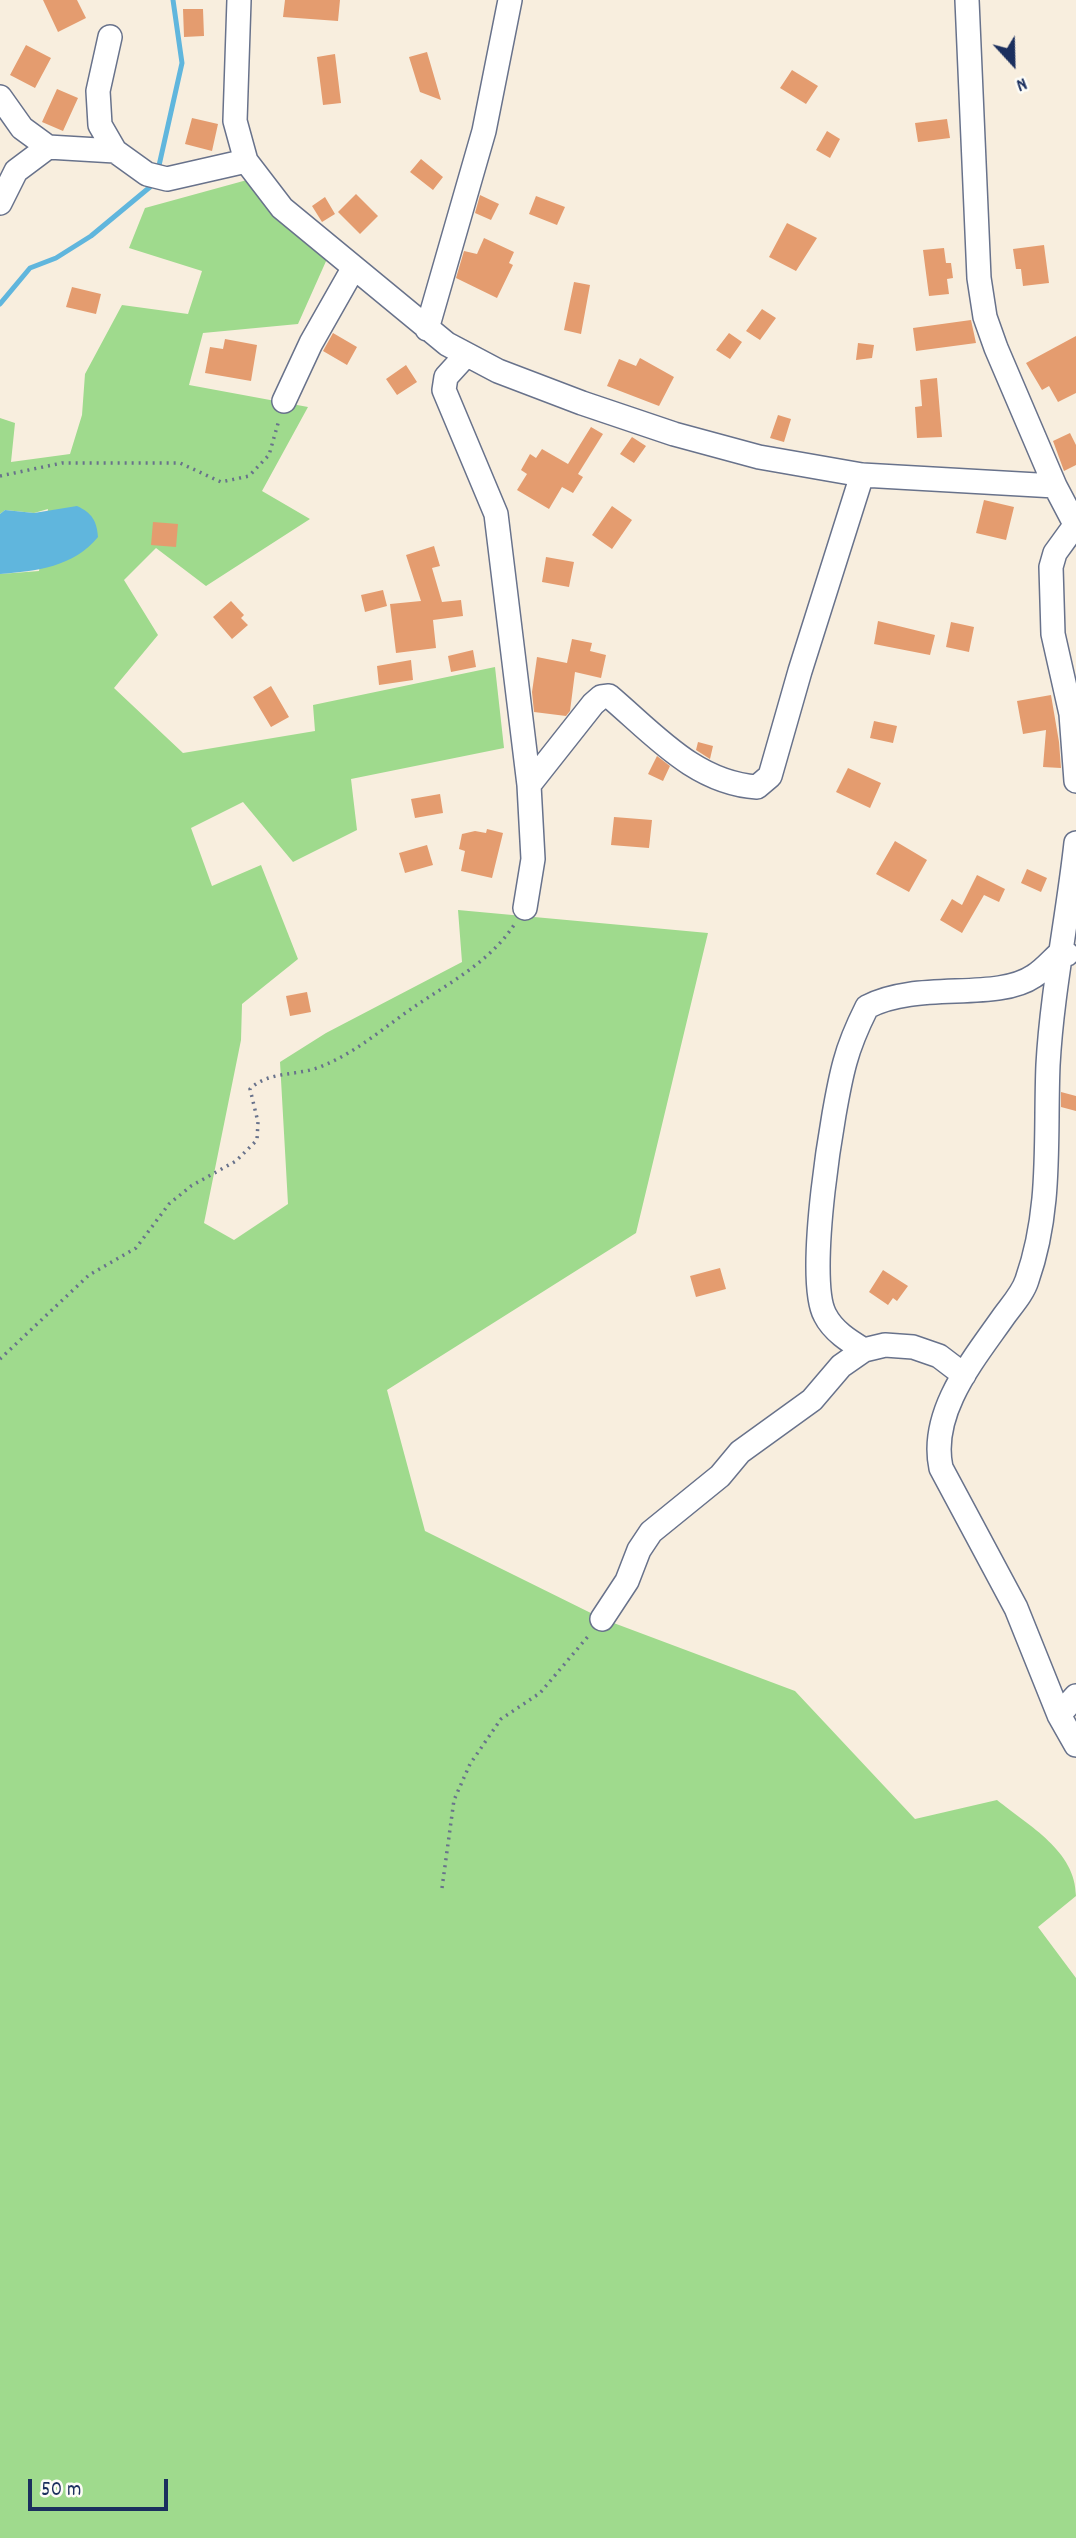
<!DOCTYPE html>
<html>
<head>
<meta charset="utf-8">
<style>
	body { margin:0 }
	#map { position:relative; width:1076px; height:2538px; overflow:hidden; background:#f8eede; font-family:Dekko,sans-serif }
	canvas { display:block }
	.north { position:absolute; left:978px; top:28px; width:70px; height:70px; -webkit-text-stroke:5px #fdfcf7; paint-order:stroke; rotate:158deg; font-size:19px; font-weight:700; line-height:28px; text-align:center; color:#1b2f5e }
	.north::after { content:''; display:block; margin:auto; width:24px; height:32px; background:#1b2f5e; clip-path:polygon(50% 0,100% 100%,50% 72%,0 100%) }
	.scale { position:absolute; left:28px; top:2479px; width:140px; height:32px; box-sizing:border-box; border:4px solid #1b2f5e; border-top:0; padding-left:9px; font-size:21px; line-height:24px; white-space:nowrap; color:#1b2f5e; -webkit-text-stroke:5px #fdfcf7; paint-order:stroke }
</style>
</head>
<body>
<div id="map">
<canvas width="1076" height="2538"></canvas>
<div class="north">N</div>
<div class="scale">50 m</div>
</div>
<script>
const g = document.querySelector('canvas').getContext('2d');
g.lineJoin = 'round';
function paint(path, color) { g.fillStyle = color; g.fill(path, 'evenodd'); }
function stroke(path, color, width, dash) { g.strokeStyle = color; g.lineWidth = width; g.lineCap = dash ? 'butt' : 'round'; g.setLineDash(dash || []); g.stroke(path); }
const green = new Path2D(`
	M247,180L331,250L298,324L203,333L189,385L308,407L262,491L310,519L206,586L156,548L124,580L158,635L114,688L183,753L315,731L313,705L495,667L504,748L351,779L357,830L293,862L243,802L191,828L212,886L261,865L298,959L242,1004L241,1040L204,1223L234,1240L288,1204L280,1062L326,1033L462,962L458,910L708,933L636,1233L387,1390L425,1531L603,1619L795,1691L915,1819L997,1800C1029,1826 1076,1851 1076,1896L1038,1927L1076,1978V2538H0V574L39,571L48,509L34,513L5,510L0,514V418L15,423L11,462L70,454L82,415L85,374L122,305L188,314L202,271L129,248L145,208Z`);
const water = new Path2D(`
	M77,506C92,513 97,521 98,537C74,567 36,571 0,574V514L5,510L34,513Z`);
const stream = new Path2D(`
	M158,170L182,63L173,0
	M0,304L30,268L56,258L91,236L150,187`);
const building = new Path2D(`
	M43,0H77L86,18L58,32Z
	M285,0H340L338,21L283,17Z
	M183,9H203L204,36L184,37Z
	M26,45L51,58L35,88L10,75Z
	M427,52L441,100L420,92L409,57Z
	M335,54L341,103L323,105L317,57Z
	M792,70L818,86L806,104L780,88Z
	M57,89L78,98L63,131L42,122Z
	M192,118L218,124L212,151L185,144Z
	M947,119L950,138L918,142L915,123Z
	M827,131L840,139L830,158L816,150Z
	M421,159L443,177L433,190L410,172Z
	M356,194L378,216L360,234L338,212Z
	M480,195L499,204L491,220L475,213Z
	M536,196L565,207L557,225L529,214Z
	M325,197L335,214L322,222L312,206Z
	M787,223L817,238L796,271L769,257Z
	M484,238L514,252L509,263L513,265L497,298L456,278L464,251L477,254Z
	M1044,245L1049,283L1023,286L1021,269H1016L1013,249Z
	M944,248L946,263H951L953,278L947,279L949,294L929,296L923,250Z
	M574,282L590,285L581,334L564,330Z
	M72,287L101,294L96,314L66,307Z
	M762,309L776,318L760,340L746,331Z
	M971,320L976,343L916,351L913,328Z
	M333,333L357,347L347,365L323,351Z
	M729,333L742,342L730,359L716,350Z
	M1076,336V393L1058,402L1049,386L1042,390L1026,363Z
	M225,339L257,345L251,381L205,373L210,347L223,349Z
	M858,343L874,345L872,358L856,360Z
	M640,358L674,377L659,406L607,386L619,359L636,366Z
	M406,365L417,382L397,395L386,379Z
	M937,378L942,437L917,438L915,407L922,406L920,380Z
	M778,415L791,419L784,442L770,438Z
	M591,427L603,434L578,474L583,477L573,493L562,487L549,509L517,490L527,474L521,470L530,454L536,458L542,449L568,464Z
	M1070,433L1076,445V465L1064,471L1053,441Z
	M632,437L646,446L634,463L620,454Z
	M984,500L1014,507L1006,540L976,533Z
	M612,506L632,520L612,549L592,535Z
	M153,522L178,524L176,547L151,545Z
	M434,546L440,566L432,568L442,602L461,600L463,616L433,620L436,648L396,653L390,604L421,601L406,555Z
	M546,557L574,562L569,587L542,582Z
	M383,590L387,606L365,612L361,595Z
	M231,601L244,615L241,618L248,625L232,639L213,617Z
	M878,621L935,635L930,655L874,644Z
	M951,622L974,627L969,652L946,647Z
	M572,639L592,643L590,651L606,655L601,678L575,672L570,711L566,716L534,712L532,692L537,657L567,663Z
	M473,650L476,667L451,672L448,656Z
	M411,660L413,680L379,685L377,666Z
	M271,686L289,717L271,727L253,697Z
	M1051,695L1059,742L1061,768L1043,767L1046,730L1023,734L1017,701Z
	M874,721L897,726L893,743L870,738Z
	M698,742L713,746L710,759L696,750Z
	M657,756L670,766L663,781L648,774Z
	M848,768L881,783L870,808L836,792Z
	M440,794L443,813L415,818L411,799Z
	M614,817L652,820L649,848L611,845Z
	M487,829L503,833L492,878L461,871L465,851L459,849L462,834L475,831L486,833Z
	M895,841L927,860L909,892L876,874Z
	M427,845L433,865L405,873L399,853Z
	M1027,869L1047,878L1041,892L1021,883Z
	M977,875L1005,889L999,902L984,895L962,933L940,920L952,899L962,905Z
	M307,992L311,1012L290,1016L286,996Z
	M1061,1092L1076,1096V1111L1061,1107Z
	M720,1268L726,1289L696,1297L690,1276Z
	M883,1270L908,1286L897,1301L893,1298L888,1305L869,1292Z`);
const path = new Path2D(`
	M0,476L62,463H180L221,482L249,476L269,455L279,420
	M0,1359L89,1275L136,1248L169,1204L191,1186L236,1161L257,1140L258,1122L250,1089C268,1071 297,1076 320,1067C355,1053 381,1030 411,1009C447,984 489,963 514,925
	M442,1888L454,1800L470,1764L501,1719L540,1693L590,1634`);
const street = new Path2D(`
	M239,0L235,121L246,161L282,208L447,344L498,371L582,403L674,434L759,457L862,475L1055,486
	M967,0L979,278L985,317L996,348L1055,486L1076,526
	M110,37L98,91L100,125L115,151
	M0,97L22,128L48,147
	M0,203L16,171L48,147L115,151L147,174L167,179L246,161
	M427,329L484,131L510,0
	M466,355L446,377L444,390L496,514L529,785L533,859L525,908
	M284,401L311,343L353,269
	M1076,524L1055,553L1051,567L1053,634L1071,714L1076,781
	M529,785L593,704L601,697L609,696C654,734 695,783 757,787L770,776L800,671L862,475
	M1076,843C1068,917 1052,991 1048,1065C1045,1139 1052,1209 1027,1280C1023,1293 1012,1305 1004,1316C974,1359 929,1412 941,1468L1016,1608L1059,1715L1076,1745
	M864,1350C849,1341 833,1331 825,1315C805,1279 833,1105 845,1062C850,1043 858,1025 867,1007C918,980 996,1002 1034,976C1044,970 1053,959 1062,951L1067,954
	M602,1619L627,1581L639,1550L651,1532L720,1476L740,1452L812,1400L841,1366L864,1350L885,1345L913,1347L939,1356L964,1375
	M1059,1715L1076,1696`);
paint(green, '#9fda8d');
paint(water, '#60b6dd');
stroke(stream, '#60b6dd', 5);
paint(building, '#e49c6f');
stroke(street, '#68728b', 26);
stroke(path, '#68728b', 3.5, [2, 5]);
stroke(street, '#fff', 23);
</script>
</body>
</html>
